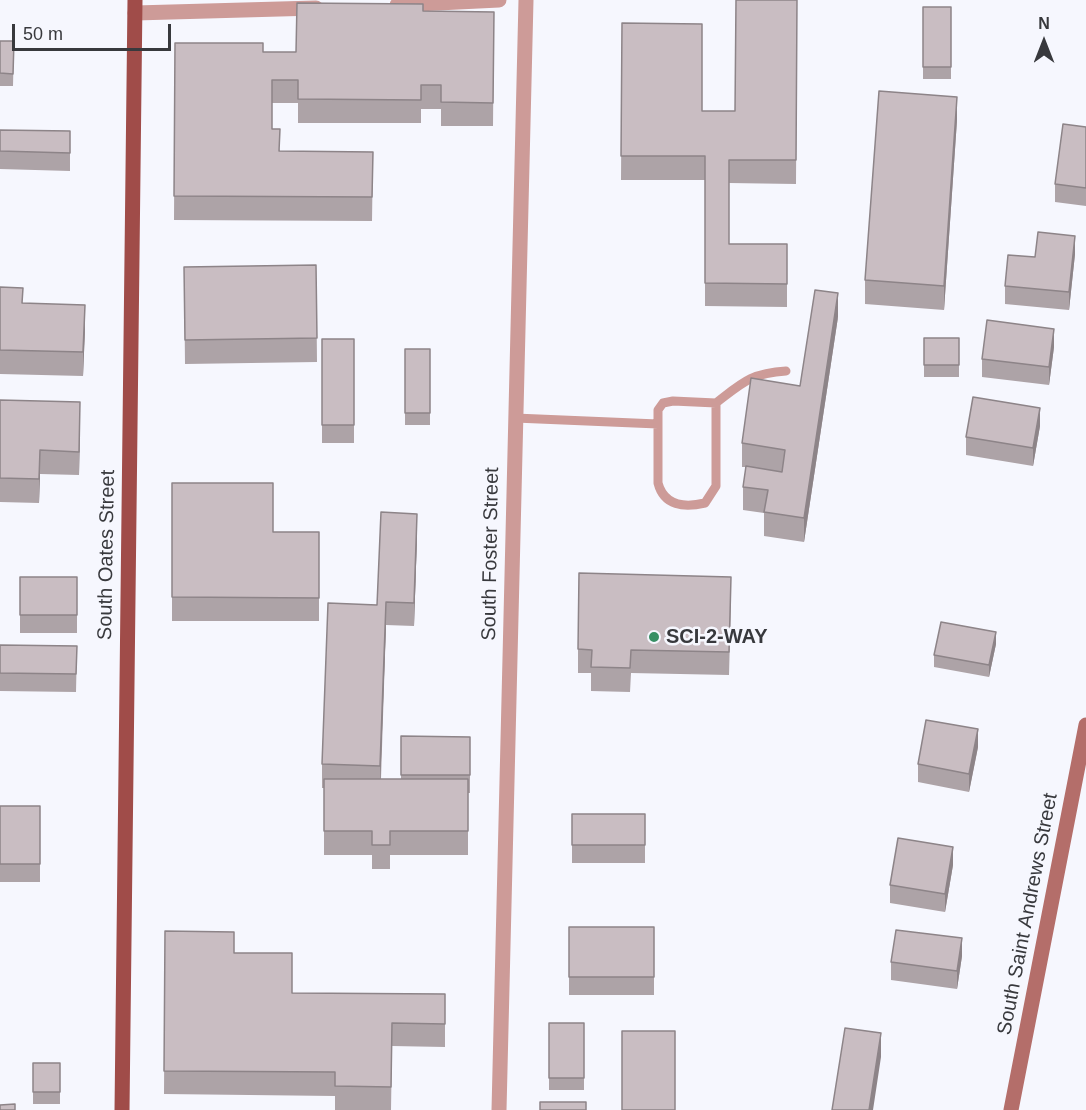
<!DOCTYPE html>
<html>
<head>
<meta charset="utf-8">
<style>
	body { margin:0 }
	#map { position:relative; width:1086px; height:1110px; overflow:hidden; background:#f6f7fe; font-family:Arial,sans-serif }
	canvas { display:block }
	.north { position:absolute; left:1014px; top:12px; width:60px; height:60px; -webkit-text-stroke:4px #f6f7fe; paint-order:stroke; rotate:0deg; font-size:16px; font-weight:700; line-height:24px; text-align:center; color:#38393d }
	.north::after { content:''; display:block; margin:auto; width:21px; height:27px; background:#38393d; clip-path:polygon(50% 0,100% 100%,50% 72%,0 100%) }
	.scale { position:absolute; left:12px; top:24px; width:159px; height:27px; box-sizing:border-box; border:3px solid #38393d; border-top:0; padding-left:8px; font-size:18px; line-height:21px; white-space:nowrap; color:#38393d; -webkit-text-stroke:4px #f6f7fe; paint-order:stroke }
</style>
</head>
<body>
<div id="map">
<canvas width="1086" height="1110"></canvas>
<div class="north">N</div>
<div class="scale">50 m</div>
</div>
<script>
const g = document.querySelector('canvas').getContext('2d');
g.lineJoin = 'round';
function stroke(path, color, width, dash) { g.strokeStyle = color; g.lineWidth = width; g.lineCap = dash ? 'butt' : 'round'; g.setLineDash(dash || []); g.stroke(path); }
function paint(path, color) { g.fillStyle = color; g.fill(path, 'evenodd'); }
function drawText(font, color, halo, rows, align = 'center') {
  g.font = font + ' Arial,sans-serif'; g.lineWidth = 5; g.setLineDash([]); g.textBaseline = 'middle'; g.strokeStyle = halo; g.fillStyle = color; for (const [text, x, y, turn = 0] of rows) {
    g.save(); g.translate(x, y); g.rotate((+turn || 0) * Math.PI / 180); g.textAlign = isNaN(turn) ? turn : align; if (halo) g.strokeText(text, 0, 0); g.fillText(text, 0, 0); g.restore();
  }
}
const lane = new Path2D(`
	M673,401L716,403V486L705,503C684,508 664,506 658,483V410L663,403Z
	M716,403C742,383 751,373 786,371
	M515,418L658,424`);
const street = new Path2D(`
	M397,5L499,0
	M135,13L316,8
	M499,1110L526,0`);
const secondary = new Path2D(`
	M1011,1110L1086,725`);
const primary = new Path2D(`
	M122,1110L135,0`);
const wall = new Path2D(`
	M797,0L796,184L729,183V244H787V307L705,306V180H621L622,23L702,111H735Z
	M923,7H951V79H923Z
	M423,11L494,12L493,126H441V109H421V123H298V103H272V129L280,151L373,152L372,221L174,220L175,43L263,52H296Z
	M0,41H14L13,86H0Z
	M957,120L944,310L865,304V280Z
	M1086,127V206L1055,202V184Z
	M0,130L70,131V171L0,169Z
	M1075,254L1069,310L1005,304V286Z
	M316,265L317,362L185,364L184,267Z
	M0,287L23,303L85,329L83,376L0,374Z
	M838,317L804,542L764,536V513L743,510V487L746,467H742V443L800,386Z
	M924,338H959V377H924Z
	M322,339H354V443H322Z
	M1054,347L1049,385L982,377V359Z
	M405,349H430V425H405Z
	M0,400L80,426L79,475L40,474L39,503L0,502Z
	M1040,426L1033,466L966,455V437Z
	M172,483L273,532H319V621H172Z
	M417,537L414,626L386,625L381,779H401V736L470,737V793H468V855H390V869H372V855H324V788H322V764L377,605Z
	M20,577H77V633H20Z
	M731,601L729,675L631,673L630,692L591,691V673H578V649Z
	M996,644L989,677L934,667V655Z
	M0,645L77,646L76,692L0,691Z
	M978,747L969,792L918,782V764Z
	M0,806H40V882H0Z
	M572,814H645V863H572Z
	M953,865L945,912L890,903V885Z
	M569,927H654V995H569Z
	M165,931L234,953L292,993L445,994V1047L392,1046L391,1110H335V1096L164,1094Z
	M962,956L957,989L891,980V962Z
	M549,1023H584V1090H549Z
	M33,1063H60V1104H33Z`);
const shadedWall = new Path2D(`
	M957,97V120L944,310V286Z
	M1075,236V254L1069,310V292Z
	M838,293V317L804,542V518Z
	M85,305V329L83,376V352Z
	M1054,329V347L1049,385V367Z
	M80,402V426L79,475V452Z
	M1040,408V426L1033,466V448Z
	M40,450V474L39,503V479Z
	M417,514V537L414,626V603Z
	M386,602V625L380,790V766Z
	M996,632V644L989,677V665Z
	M978,729V747L969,792V774Z
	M953,847V865L945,912V894Z
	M962,938V956L957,989V971Z
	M881,1033V1057L873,1110H869Z`);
const building = new Path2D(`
	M736,0H797L796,160H729V244H787V284L705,283V156H621L622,23L702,24V111H735Z
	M297,3L423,4V11L494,12L493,103L441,102V85H421V100L298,99V80H272V129H280L279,151L373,152L372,197L174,196L175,43H263V52H296Z
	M923,7H951V67H923Z
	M0,41H14L13,74L0,73Z
	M879,91L957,97L944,286L865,280Z
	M1063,124L1086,127V188L1055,184Z
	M0,130L70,131V153L0,151Z
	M1038,232L1075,236L1069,292L1005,286L1008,255L1035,257Z
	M316,265L317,338L185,340L184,267Z
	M0,287L23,288L22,303L85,305L83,352L0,350Z
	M815,290L838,293L804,518L764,512L768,490L743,487L746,466L782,472L785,450L742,443L751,378L800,386Z
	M987,320L1054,329L1049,367L982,359Z
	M924,338H959V365H924Z
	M322,339H354V425H322Z
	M405,349H430V413H405Z
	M973,397L1040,408L1033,448L966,437Z
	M0,400L80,402L79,452L40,450L39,479L0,478Z
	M172,483H273V532H319V598L172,597Z
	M381,512L417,514L414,603L386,602L380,766L322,764L328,603L377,605Z
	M579,573L731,577L729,652L631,650L630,668L591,667L592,650L578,649Z
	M20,577H77V615H20Z
	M941,622L996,632L989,665L934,655Z
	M0,645L77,646L76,674L0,673Z
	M926,720L978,729L969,774L918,764Z
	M401,736L470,737V775H401Z
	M324,779H468V831H390V845H372V831H324Z
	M0,806H40V864H0Z
	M572,814H645V845H572Z
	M898,838L953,847L945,894L890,885Z
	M569,927H654V977H569Z
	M896,930L962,938L957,971L891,962Z
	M165,931L234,932V953H292V993L445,994V1024L392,1023L391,1087L335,1086V1072L164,1071Z
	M549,1023H584V1078H549Z
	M845,1028L881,1033L869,1110H832Z
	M622,1031H675V1110H622Z
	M33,1063H60V1092H33Z
	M540,1102H586V1110H540Z
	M15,1104V1110H0V1105Z`);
const markers = [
	[654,637,6,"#378f64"]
];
const streetNames = [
	["South Foster Street",491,554,-89],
	["South Oates Street",107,555,-89],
	["South Saint Andrews Street",1028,914,-79]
];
const poiNames = [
	["SCI-2-WAY",666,637]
];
stroke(lane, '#cd9b98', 9);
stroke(street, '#cd9b98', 15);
stroke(secondary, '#b46e6a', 15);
stroke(primary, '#a04c49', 15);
paint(wall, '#ada3a7');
paint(shadedWall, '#8d8488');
paint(building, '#c9bdc2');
stroke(building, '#8d8488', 1.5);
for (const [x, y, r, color] of markers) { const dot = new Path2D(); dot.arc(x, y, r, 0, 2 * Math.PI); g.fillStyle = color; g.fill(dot); stroke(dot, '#f6f7fe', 2); }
drawText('20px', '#38393d', '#f6f7fe', streetNames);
drawText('bold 20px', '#38393d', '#f6f7fe', poiNames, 'left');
</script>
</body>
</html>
